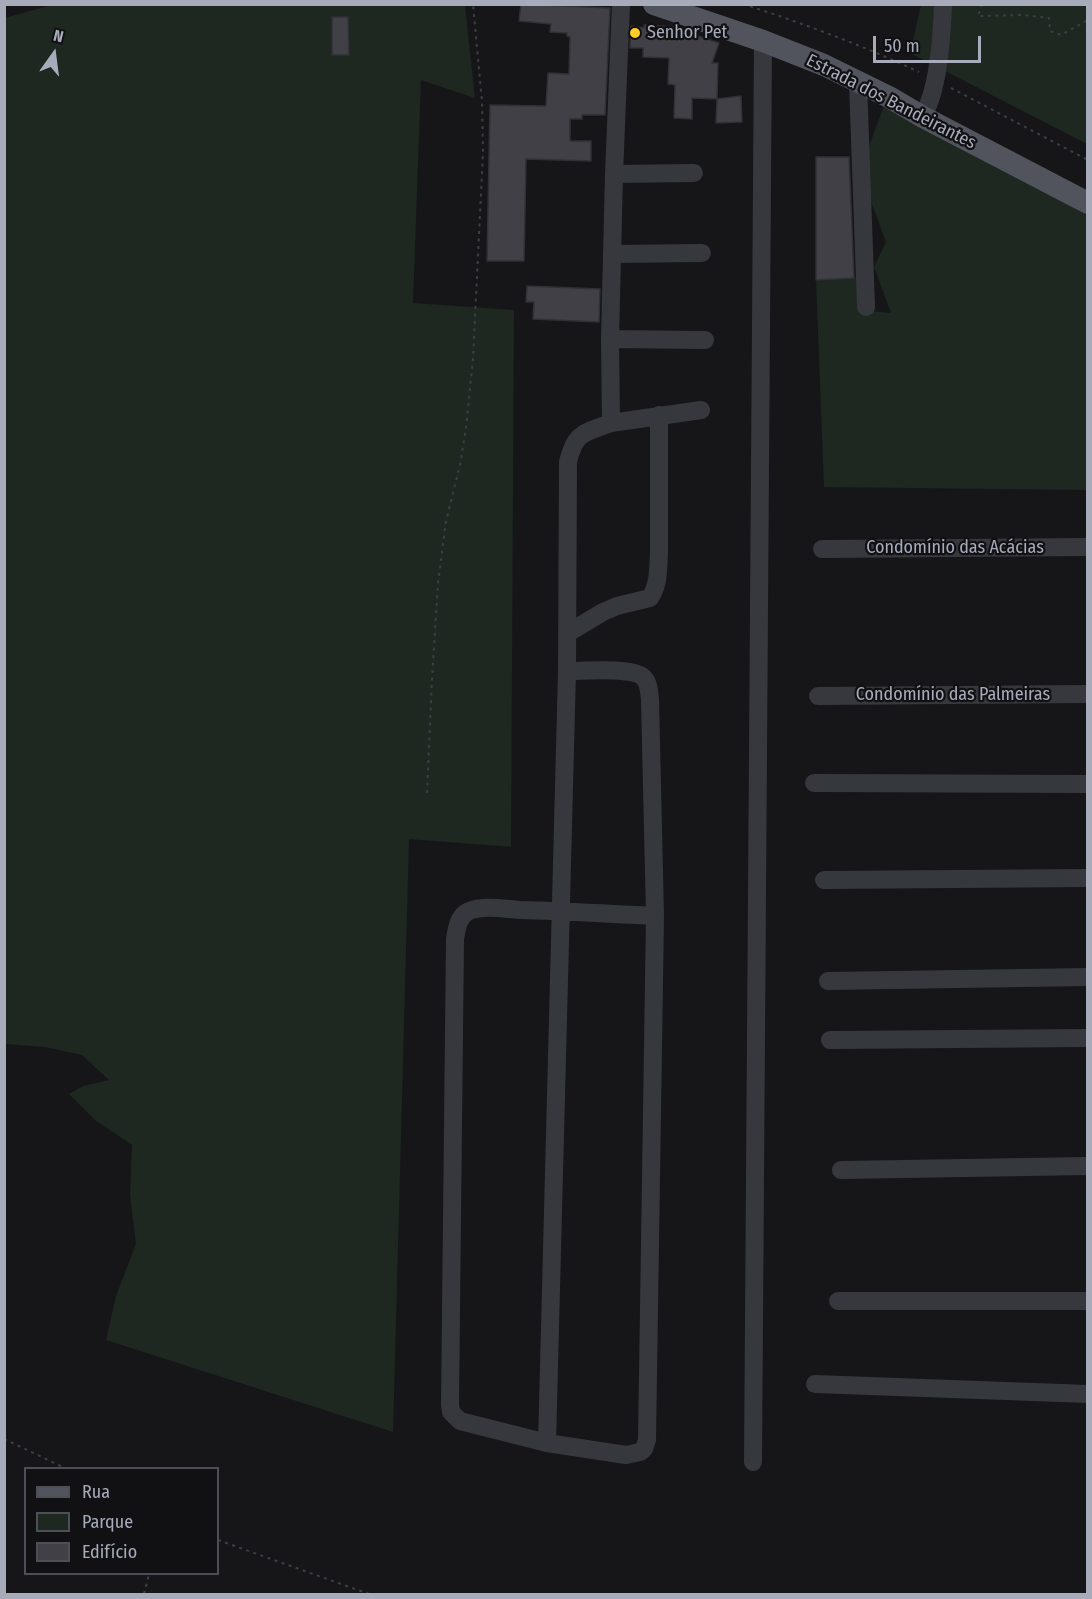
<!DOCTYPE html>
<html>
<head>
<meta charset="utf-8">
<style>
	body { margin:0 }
	#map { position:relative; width:1092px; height:1599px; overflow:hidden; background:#161619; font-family:"Fira Sans Condensed",sans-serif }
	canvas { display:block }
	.frame { position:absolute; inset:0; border:6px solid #a7abba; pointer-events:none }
	.legend { position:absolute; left:24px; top:1467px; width:195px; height:108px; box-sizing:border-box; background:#111114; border:2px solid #4d4f56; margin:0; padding:8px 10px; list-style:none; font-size:18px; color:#a7abba }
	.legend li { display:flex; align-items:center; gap:12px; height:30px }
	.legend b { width:30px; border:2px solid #4d4f56 }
	.north { position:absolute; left:24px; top:24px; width:60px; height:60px; -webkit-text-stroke:4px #111114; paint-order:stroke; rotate:14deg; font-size:16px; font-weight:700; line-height:24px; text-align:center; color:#a7abba }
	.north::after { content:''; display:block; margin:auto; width:21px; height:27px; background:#a7abba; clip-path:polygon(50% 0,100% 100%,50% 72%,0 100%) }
	.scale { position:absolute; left:873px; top:36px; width:108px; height:27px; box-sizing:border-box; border:3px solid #a7abba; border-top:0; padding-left:8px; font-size:18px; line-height:21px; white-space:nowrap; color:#a7abba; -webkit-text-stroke:4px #111114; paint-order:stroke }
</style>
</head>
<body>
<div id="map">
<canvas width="1092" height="1599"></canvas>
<div class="frame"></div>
<ul class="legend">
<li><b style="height:8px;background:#52545d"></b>Rua</li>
<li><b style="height:16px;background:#1e2720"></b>Parque</li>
<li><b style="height:16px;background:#404046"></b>Edifício</li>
</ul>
<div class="north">N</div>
<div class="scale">50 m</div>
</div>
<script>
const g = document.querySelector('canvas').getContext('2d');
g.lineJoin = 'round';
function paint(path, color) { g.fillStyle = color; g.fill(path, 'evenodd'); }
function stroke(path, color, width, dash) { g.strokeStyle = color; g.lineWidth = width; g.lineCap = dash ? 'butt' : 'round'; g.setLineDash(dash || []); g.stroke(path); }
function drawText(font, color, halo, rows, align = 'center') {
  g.font = font + ' "Fira Sans Condensed",sans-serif'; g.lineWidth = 4.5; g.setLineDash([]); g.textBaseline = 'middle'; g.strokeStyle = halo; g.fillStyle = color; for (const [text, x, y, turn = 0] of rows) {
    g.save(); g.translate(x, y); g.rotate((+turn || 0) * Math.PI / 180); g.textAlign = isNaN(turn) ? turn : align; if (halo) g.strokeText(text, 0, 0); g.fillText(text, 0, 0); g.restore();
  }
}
const green = new Path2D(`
	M55,4L465,5L475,98L421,80L413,303L514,310L511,847L409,839L393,1432L106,1340L116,1296L136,1244L130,1195L132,1145L95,1120L69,1094L83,1086L109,1080L82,1055L45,1047L5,1044V18Z
	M921,5H1087V144L910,53Z
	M885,103L1087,215V490L824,487L816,280L859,277V310L891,313L874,267L886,242L865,185L869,146Z`);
const building = new Path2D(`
	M521,4L610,8L605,115H582V119H570V141H591V161L526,159L524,261H487L490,105L546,106L548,73L569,74L570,37L567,36V33L550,32L551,24L519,21Z
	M332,17H348L349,55H332Z
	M644,25L679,27L695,32V35L719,43L712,63H718L717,99L692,98V119L674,118L675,85L668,84L669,58L643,57V48H630L631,26L644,28Z
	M741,96L742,122L716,123L717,99Z
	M816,157H849L854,278L816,280Z
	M527,286L600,289L599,322L533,319L534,302H526Z`);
const path = new Path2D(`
	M743,4C802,23 862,45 919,72
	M982,4L978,16L1023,15L1049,18L1050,31L1061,35L1088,20
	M951,88L1088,160
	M427,793L432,679L438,583L446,521L460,465L466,428L473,359L483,152L482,102L473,4
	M4,1439L65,1468
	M218,1540L369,1594
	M144,1594L149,1574`);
const minor = new Path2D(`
	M858,82L866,307
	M923,117C927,108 931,99 933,90C940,63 942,33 943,4
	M614,174L694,173
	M612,254L702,253
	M610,339L705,340
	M611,423L701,410
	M822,549L1088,547
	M568,633L603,612L617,606L650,598C659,585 658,568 659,553V415
	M567,671C584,671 631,667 643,677C649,682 649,692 650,699L655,916L647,1440L644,1449L640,1452L626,1455L547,1443L460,1421L451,1412L450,1405L455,939C457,928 458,916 469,911C484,905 504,909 520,910C565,911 610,914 655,916
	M818,696L1088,694
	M814,783L1088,784
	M824,880L1088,878
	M828,981L1088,977
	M830,1040L1088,1038
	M841,1170L1088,1166
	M838,1301H1088
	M815,1384L1088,1394
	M547,1443L567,671L568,462C575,432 584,433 611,423L610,339L614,174L621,4
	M753,1462L763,41`);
const major = new Path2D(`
	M654,4L763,41L824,65L889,97L923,117L1088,203`);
const markers = [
	[635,33,6,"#ffcc28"]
];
const poiNames = [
	["Senhor Pet",647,33]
];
const streetNames = [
	["Estrada dos Bandeirantes",891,102,27],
	["Condomínio das Acácias",955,548],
	["Condomínio das Palmeiras",953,695]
];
paint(green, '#1e2720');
paint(building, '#404046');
stroke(building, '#313035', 1.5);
stroke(path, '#3d3e45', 2, [3, 4.5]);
stroke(minor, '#37373e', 18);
stroke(major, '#52545d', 22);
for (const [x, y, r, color] of markers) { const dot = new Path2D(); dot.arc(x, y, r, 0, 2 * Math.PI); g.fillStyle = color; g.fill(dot); stroke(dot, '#111114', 2); }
drawText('18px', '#a7abba', '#111114', poiNames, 'left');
drawText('18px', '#a7abba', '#111114', streetNames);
</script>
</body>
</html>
